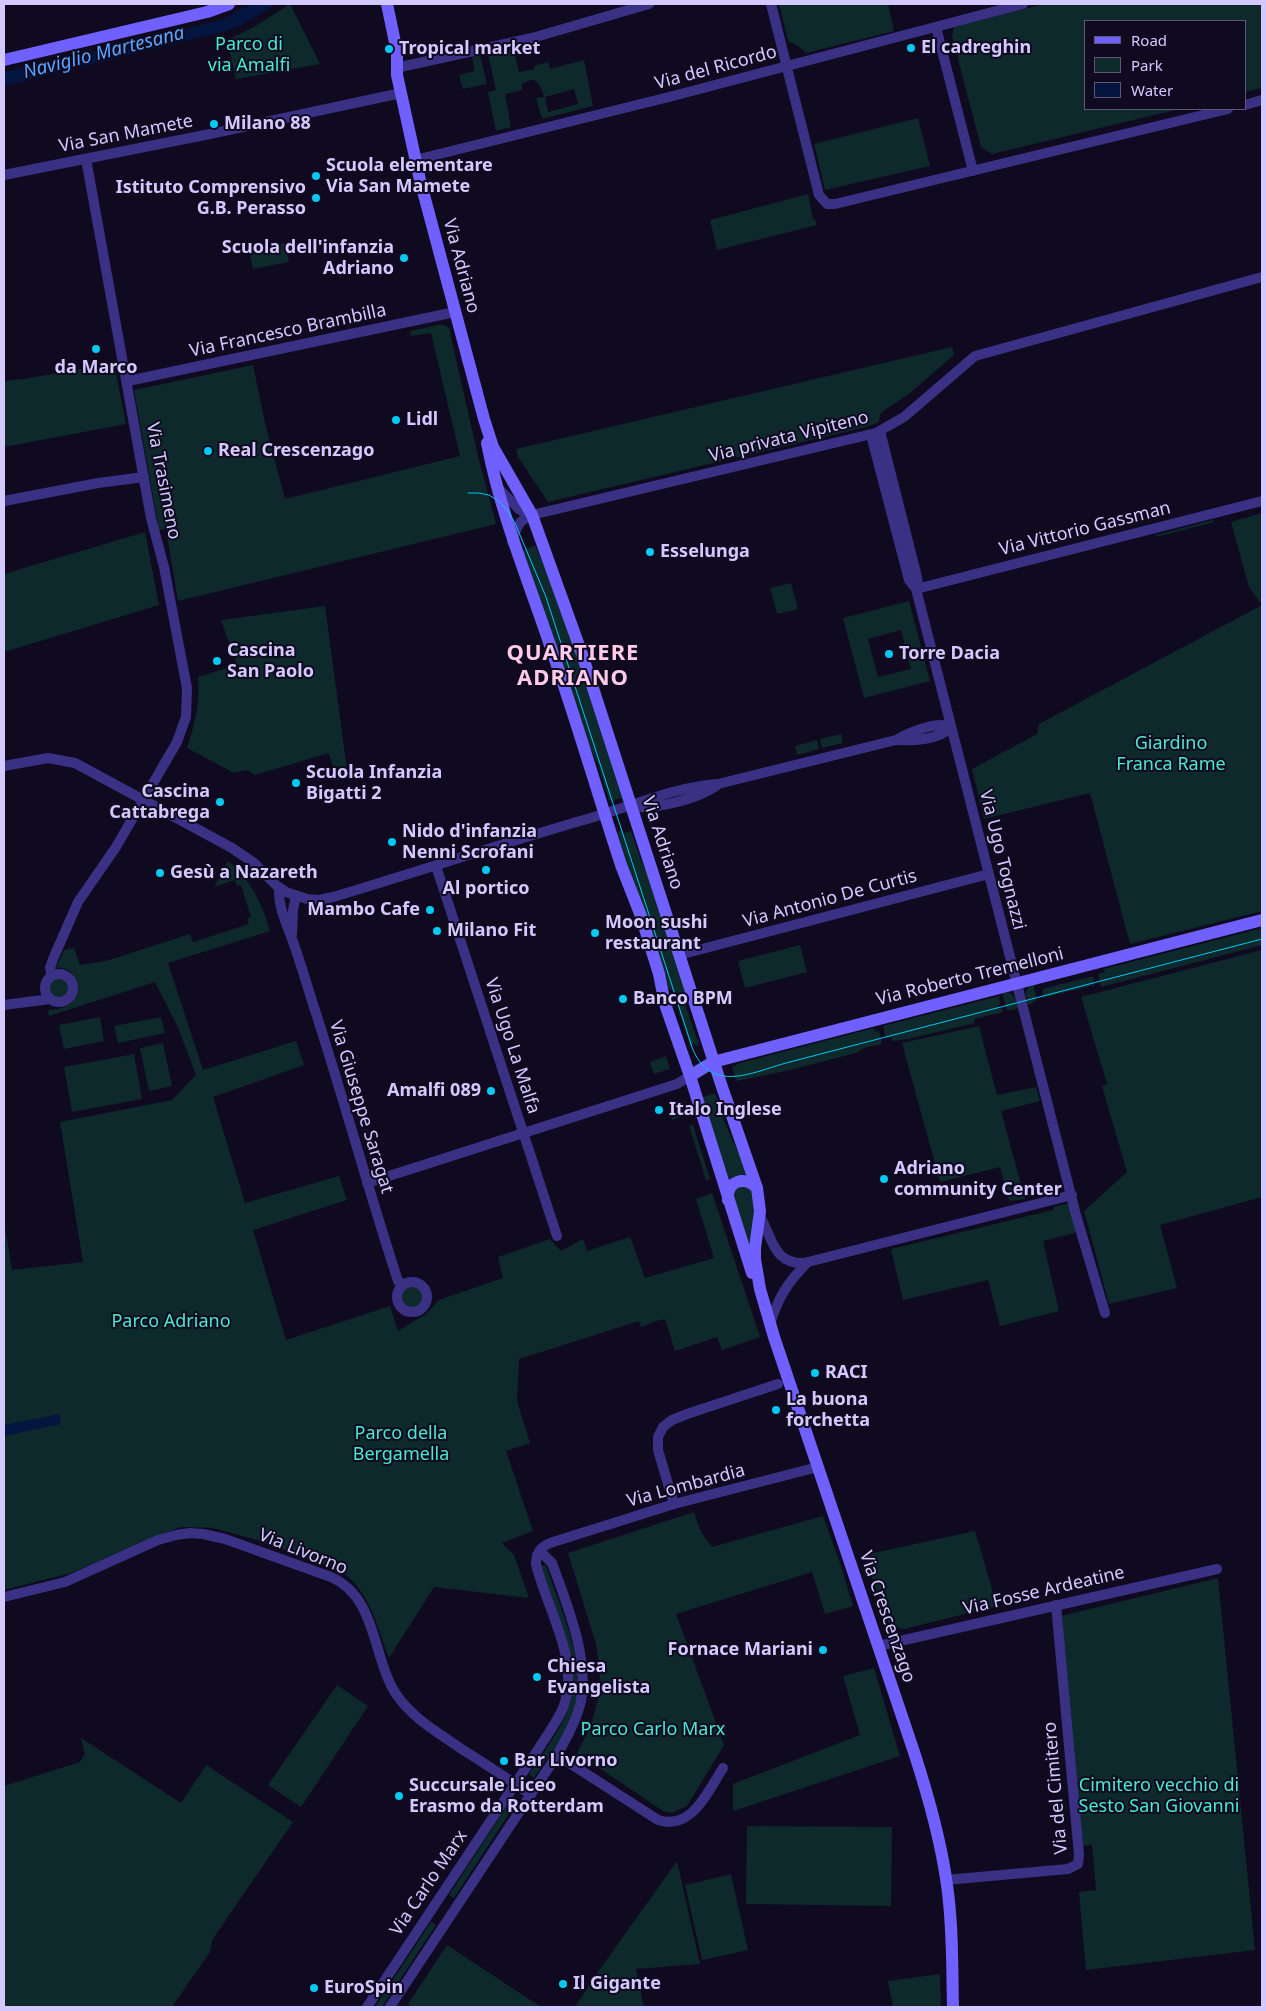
<!DOCTYPE html>
<html>
<head>
<meta charset="utf-8">
<style>
	body { margin:0 }
	#map { position:relative; width:1266px; height:2011px; overflow:hidden; background:#100a20; font-family:"Noto Sans",sans-serif }
	canvas { display:block }
	.frame { position:absolute; inset:0; border:5px solid #d4c9ff; pointer-events:none }
	.legend { position:absolute; left:1084px; top:20px; width:162px; height:90px; box-sizing:border-box; background:#100a20; border:1px solid #5e5679; margin:0; padding:6px 9px; list-style:none; font-size:15px; color:#d4c9ff }
	.legend li { display:flex; align-items:center; gap:10px; height:25px }
	.legend b { width:25px; border:1px solid #5e5679 }
</style>
</head>
<body>
<div id="map">
<canvas width="1266" height="2011"></canvas>
<div class="frame"></div>
<ul class="legend">
<li><b style="height:6px;background:#7060ff"></b>Road</li>
<li><b style="height:14px;background:#0d292b"></b>Park</li>
<li><b style="height:14px;background:#04153f"></b>Water</li>
</ul>
</div>
<script>
const g = document.querySelector('canvas').getContext('2d');
g.lineJoin = 'round';
function paint(path, color) { g.fillStyle = color; g.fill(path, 'evenodd'); }
function stroke(path, color, width, dash) { g.strokeStyle = color; g.lineWidth = width; g.lineCap = dash ? 'butt' : 'round'; g.setLineDash(dash || []); g.stroke(path); }
function drawText(font, color, halo, rows, align = 'center') {
  g.font = font + ' "Noto Sans",sans-serif'; g.lineWidth = 4; g.setLineDash([]); g.textBaseline = 'middle'; g.strokeStyle = halo; g.fillStyle = color; for (const [text, x, y, turn = 0] of rows) {
    g.save(); g.translate(x, y); g.rotate((+turn || 0) * Math.PI / 180); g.textAlign = isNaN(turn) ? turn : align; if (halo) g.strokeText(text, 0, 0); g.fillText(text, 0, 0); g.restore();
  }
}
const green = new Path2D(`
	M290,4L320,64L236,79L227,40L252,28Z
	M779,4H888L894,31L806,53L798,46L788,41Z
	M1044,4H1262V88L1245,92V21H1085V109H1179L992,154L981,147L952,36L954,27Z
	M513,48L519,72L535,69L534,66L548,62L550,69L584,60L593,106L542,119L536,98L544,97C540,85 537,74 522,84V90L505,94L511,127L496,131L488,92L496,90L488,54ZM574,89L578,104L548,112L545,97Z
	M480,55L487,84L463,89L459,75L475,71L472,57Z
	M918,118L930,166L825,190L814,144Z
	M808,194L813,219H815L817,225L717,250L710,220Z
	M285,243L289,262L253,269L249,251Z
	M438,325H444L449,328L477,452L496,524L178,601L166,529L159,530L134,390L253,365L265,423L285,499L460,456L431,333L411,336L410,331Z
	M952,347L954,355L910,393L882,412L880,415L879,422L866,427L548,502L518,457L516,449Z
	M114,363L126,424L4,447V381L24,379Z
	M1262,513V911L1130,944L1090,793L984,819L972,769L1037,734L1039,724L1262,605L1249,587L1231,522Z
	M1213,520L1214,522L1156,537V535Z
	M145,532L159,605L4,652V574Z
	M535,545L564,613L622,798L611,801L609,800L598,764L589,746L520,552Z
	M791,583L798,609L777,614L770,588Z
	M909,601L930,681L864,698L843,618ZM901,630L911,669L878,677L868,639Z
	M325,606L348,777L337,780L329,753L255,775L246,770L234,773L187,748C195,724 200,703 198,677L237,665L221,620Z
	M841,734L843,743L822,748L820,739Z
	M817,740L819,749L797,755L795,746Z
	M623,830L624,833L631,831L642,863L648,874L688,996L683,998L699,1045L696,1046L695,1044L690,1046L672,989L669,990L615,833Z
	M228,861C251,880 262,903 270,931L168,963L203,1070L296,1041L304,1065L213,1097L245,1203L339,1176L347,1200L253,1230L286,1340L390,1306L398,1331L426,1314L439,1300L503,1278L498,1257L550,1239L561,1251L583,1239L587,1251L630,1237L645,1278L714,1258L696,1199L712,1193L760,1337L722,1350L717,1337L675,1351L665,1319L656,1321L641,1327L639,1321L519,1359L517,1401L530,1443L506,1451L533,1531L502,1543L514,1555L529,1598L434,1587L389,1658C377,1626 369,1587 337,1569L257,1540L213,1528L180,1527L71,1573L4,1590V1220L12,1270L83,1262L60,1122L172,1100L196,1075L177,1025L155,982L49,1016L48,1010C56,1009 65,1009 71,1003C80,994 78,977 68,970C64,968 59,968 56,967L64,950L74,948L80,965L106,961L190,934L193,942L249,924L247,918L251,917L241,885L237,886L235,880L214,887Z
	M1262,928V945L1101,987L1098,974L1105,972L1104,969Z
	M800,945L807,972L745,988L738,961Z
	M1262,950V1197L1160,1225L1177,1288L1109,1304L1084,1211L1127,1172L1102,1086L1107,1084L1081,997Z
	M1093,976L1095,985L1042,998L1043,989Z
	M48 988a11 11 0 1 1 22 0a11 11 0 1 1-22 0Z
	M1033,984L1037,1000L1028,1005C1026,996 1023,989 1033,984Z
	M1002,992C1013,991 1016,998 1018,1008L1007,1011Z
	M999,996L1000,1005H998V1009L1002,1008L1003,1012L974,1019L975,1023L908,1039L892,1041L891,1037L886,1038L883,1026Z
	M100,1017L104,1041L64,1049L59,1025Z
	M161,1017L165,1033L118,1043L114,1026Z
	M979,1026L997,1095L1036,1087L1040,1101L1001,1111L1025,1199L1009,1201L1000,1167L940,1182L902,1043Z
	M874,1028L875,1032L879,1031L882,1044L867,1047L856,1053L786,1071L736,1081L732,1067L740,1063Z
	M163,1043L172,1086L149,1091L140,1048Z
	M134,1054L142,1099L72,1112L64,1067Z
	M666,1056L670,1069L654,1074L650,1062Z
	M715,1093L725,1123L748,1174L733,1177L727,1181L701,1098Z
	M683,1102L687,1115L672,1120L668,1105Z
	M693,1125L710,1179L706,1180L689,1126Z
	M743,1186L751,1189L756,1205L751,1249L732,1200L735,1190Z
	M1070,1203L1082,1231L1043,1241L1059,1311L1000,1326L988,1280L903,1300L891,1249L1053,1210L1054,1207Z
	M401 1297a11 11 0 1 1 22 0a11 11 0 1 1-22 0Z
	M694,1512L701,1532L712,1547L823,1516L840,1563L853,1606L825,1614L812,1572L676,1614L724,1745L687,1806L672,1813L663,1811L577,1753L590,1728L598,1700L600,1673L596,1644L568,1553Z
	M975,1531L997,1606L904,1629L889,1625L864,1555Z
	M546,1565C560,1609 589,1666 574,1712C566,1736 547,1757 534,1778L529,1774C542,1754 558,1734 567,1712C584,1671 554,1606 541,1566Z
	M1218,1578L1255,1950L1086,1970L1079,1892L1096,1890L1092,1845L1082,1846L1061,1616Z
	M874,1668L900,1756L733,1811V1784L860,1735L843,1676Z
	M337,1685L368,1706L301,1807L268,1785Z
	M81,1738L181,1803L206,1765L293,1822L212,1940L210,1952L172,2007H4V1786L80,1762L85,1754Z
	M511,1800L516,1803L454,1898L449,1895Z
	M747,1826L892,1827L891,1906L746,1904Z
	M677,1861L700,1964L636,1969L644,2007H575L600,1969Z
	M731,1874L748,1950L702,1960L685,1885Z
	M431,1922L436,1925L382,2007H375Z
	M447,1945L541,2007H412L408,2004Z
	M940,1974L941,2007H893L888,1981Z`);
const water = new Path2D(`
	M251,4H276L245,23L226,31L4,86V72L176,32L223,19Z
	M59,1414L61,1424L4,1436V1425Z`);
const street = new Path2D(`
	M771,4L819,195L827,204H835L1228,109
	M936,27L973,171
	M396,68L532,38L649,4
	M1245,105L1262,100
	M415,160L673,96L1023,4
	M4,175L210,134L401,93
	M128,381L455,312
	M880,431L916,573L918,583L916,589L1076,1215L1105,1313
	M871,435L909,580L916,589
	M498,488L520,510L532,515
	M4,501L98,483L144,477
	M512,542C517,528 517,521 532,515L876,433L904,417L975,356L1262,277
	M916,589L1262,501
	M897,740C913,741 939,740 951,727
	M4,766L48,758L75,763L232,848L254,863L277,886L286,892L307,899L319,900L333,897C420,871 506,842 594,817C635,805 675,787 718,784L896,740C908,733 938,720 951,727
	M632,806C655,810 697,799 716,786
	M436,866L557,1236
	M279,888C278,907 286,922 292,939C300,961 306,982 313,1004C343,1096 368,1189 398,1281L403,1285
	M292,934L293,910L296,896
	M679,955L989,874
	M45 988a14 14 0 1 1 28 0a14 14 0 1 1-28 0Z
	M52,976L50,968L53,959L78,902L116,847L177,742L186,717L187,688L164,567L151,518L86,159
	M4,1005L50,999
	M367,1183L677,1084L690,1076
	M760,1217C773,1238 773,1264 804,1263L1072,1195
	M397 1297a15 15 0 1 1 30 0a15 15 0 1 1-30 0Z
	M770,1324C779,1296 787,1283 808,1262
	M674,1504L658,1450V1437L663,1427L672,1420L687,1414L778,1384
	M4,1597L65,1582L158,1540L176,1535L190,1533L203,1534L225,1539L331,1577C377,1597 372,1657 396,1694C413,1719 439,1733 463,1750C486,1764 508,1779 530,1794
	M878,1646L1217,1569
	M557,1755L658,1820C692,1831 708,1791 723,1768
	M946,1880L1068,1869L1078,1864L1079,1855L1056,1605
	M367,2007L539,1748C547,1735 557,1722 563,1708C581,1660 547,1610 536,1564C536,1552 541,1546 553,1542L674,1504L818,1467
	M390,2007L557,1755C566,1739 575,1723 580,1705C591,1662 567,1604 552,1563L544,1555H537`);
const secondary = new Path2D(`
	M387,4L397,52V75L420,180L484,419L493,447L532,515L582,654L721,1084L757,1188L760,1211L755,1248V1259L760,1289L774,1337L914,1752C928,1795 941,1841 947,1885C953,1926 952,1967 953,2007
	M4,60L207,12L229,4
	M487,443C501,515 527,577 550,645C576,718 597,792 621,865L641,916L659,974L665,1004L690,1076L752,1273
	M690,1076L713,1062L1262,920
	M728,1200C726,1181 745,1175 757,1188`);
const tram = new Path2D(`
	M468,493H478L489,495L497,500L507,510L515,523L546,597L692,1047C710,1095 753,1072 786,1063L1262,939`);
const markers = [
	[911,48,5,"#00c9f4"],
	[389,49,5,"#00c9f4"],
	[214,124,5,"#00c9f4"],
	[316,176,5,"#00c9f4"],
	[316,198,5,"#00c9f4"],
	[404,258,5,"#00c9f4"],
	[96,349,5,"#00c9f4"],
	[396,420,5,"#00c9f4"],
	[208,451,5,"#00c9f4"],
	[650,552,5,"#00c9f4"],
	[889,654,5,"#00c9f4"],
	[217,661,5,"#00c9f4"],
	[296,783,5,"#00c9f4"],
	[220,802,5,"#00c9f4"],
	[392,842,5,"#00c9f4"],
	[486,870,5,"#00c9f4"],
	[160,873,5,"#00c9f4"],
	[430,910,5,"#00c9f4"],
	[437,931,5,"#00c9f4"],
	[595,933,5,"#00c9f4"],
	[623,999,5,"#00c9f4"],
	[491,1091,5,"#00c9f4"],
	[659,1110,5,"#00c9f4"],
	[884,1179,5,"#00c9f4"],
	[815,1373,5,"#00c9f4"],
	[776,1410,5,"#00c9f4"],
	[823,1650,5,"#00c9f4"],
	[537,1677,5,"#00c9f4"],
	[504,1761,5,"#00c9f4"],
	[399,1796,5,"#00c9f4"],
	[563,1984,5,"#00c9f4"],
	[314,1988,5,"#00c9f4"]
];
const parkNames = [
	["Parco di",249,45],
	["via Amalfi",249,66],
	["Giardino",1171,744],
	["Franca Rame",1171,765],
	["Parco Adriano",171,1322],
	["Parco della",401,1434],
	["Bergamella",401,1455],
	["Parco Carlo Marx",653,1730],
	["Cimitero vecchio di",1159,1786],
	["Sesto San Giovanni",1159,1807]
];
const poiNames = [
	["El cadreghin",921,48],
	["Tropical market",399,49],
	["Milano 88",224,124],
	["Scuola elementare",326,166],
	["Via San Mamete",326,187],
	["Istituto Comprensivo",306,188,"right"],
	["G.B. Perasso",306,209,"right"],
	["Scuola dell'infanzia",394,248,"right"],
	["Adriano",394,269,"right"],
	["da Marco",96,368,"center"],
	["Lidl",406,420],
	["Real Crescenzago",218,451],
	["Esselunga",660,552],
	["Cascina",227,651],
	["San Paolo",227,672],
	["Torre Dacia",899,654],
	["Scuola Infanzia",306,773],
	["Bigatti 2",306,794],
	["Cascina",210,792,"right"],
	["Cattabrega",210,813,"right"],
	["Nido d'infanzia",402,832],
	["Nenni Scrofani",402,853],
	["Gesù a Nazareth",170,873],
	["Al portico",486,889,"center"],
	["Mambo Cafe",420,910,"right"],
	["Moon sushi",605,923],
	["restaurant",605,944],
	["Milano Fit",447,931],
	["Banco BPM",633,999],
	["Amalfi 089",481,1091,"right"],
	["Italo Inglese",669,1110],
	["Adriano",894,1169],
	["community Center",894,1190],
	["RACI",825,1373],
	["La buona",786,1400],
	["forchetta",786,1421],
	["Fornace Mariani",813,1650,"right"],
	["Chiesa",547,1667],
	["Evangelista",547,1688],
	["Bar Livorno",514,1761],
	["Succursale Liceo",409,1786],
	["Erasmo da Rotterdam",409,1807],
	["Il Gigante",573,1984],
	["EuroSpin",324,1988]
];
const streetNames = [
	["Via del Ricordo",716,68,-15],
	["Via San Mamete",126,134,-11],
	["Via Adriano",461,266,75],
	["Via Francesco Brambilla",288,331,-12],
	["Via privata Vipiteno",789,437,-14],
	["Via Trasimeno",163,481,79],
	["Via Vittorio Gassman",1085,529,-14],
	["Via Adriano",662,843,72],
	["Via Ugo Tognazzi",1002,860,76],
	["Via Antonio De Curtis",830,899,-15],
	["Via Roberto Tremelloni",970,977,-14],
	["Via Ugo La Malfa",512,1046,72],
	["Via Giuseppe Saragat",361,1107,73],
	["Via Lombardia",686,1486,-15],
	["Via Livorno",303,1552,22],
	["Via Fosse Ardeatine",1044,1591,-13],
	["Via Crescenzago",887,1617,71],
	["Via del Cimitero",1056,1788,-95],
	["Via Carlo Marx",429,1883,-56]
];
const waterNames = [
	["Naviglio Martesana",104,53,-14]
];
const districtNames = [
	["QUARTIERE",573,654],
	["ADRIANO",573,679]
];
paint(green, '#0d292b');
paint(water, '#04153f');
stroke(street, '#3a3084', 10);
stroke(secondary, '#7060ff', 12);
stroke(tram, '#00c9f4', 1);
for (const [x, y, r, color] of markers) { const dot = new Path2D(); dot.arc(x, y, r, 0, 2 * Math.PI); g.fillStyle = color; g.fill(dot); stroke(dot, '#100a20', 2); }
drawText('18px', '#49ebcf', '#100a20', parkNames);
drawText('bold 18px', '#d4c9ff', '#100a20', poiNames, 'left');
drawText('18px', '#d4c9ff', '#100a20', streetNames);
drawText('italic 19px', '#57a5ff', '#100a20', waterNames);
g.letterSpacing = '1px';
drawText('bold 22px', '#ffcbe8', '#100a20', districtNames);
g.letterSpacing = '0px';
</script>
</body>
</html>
